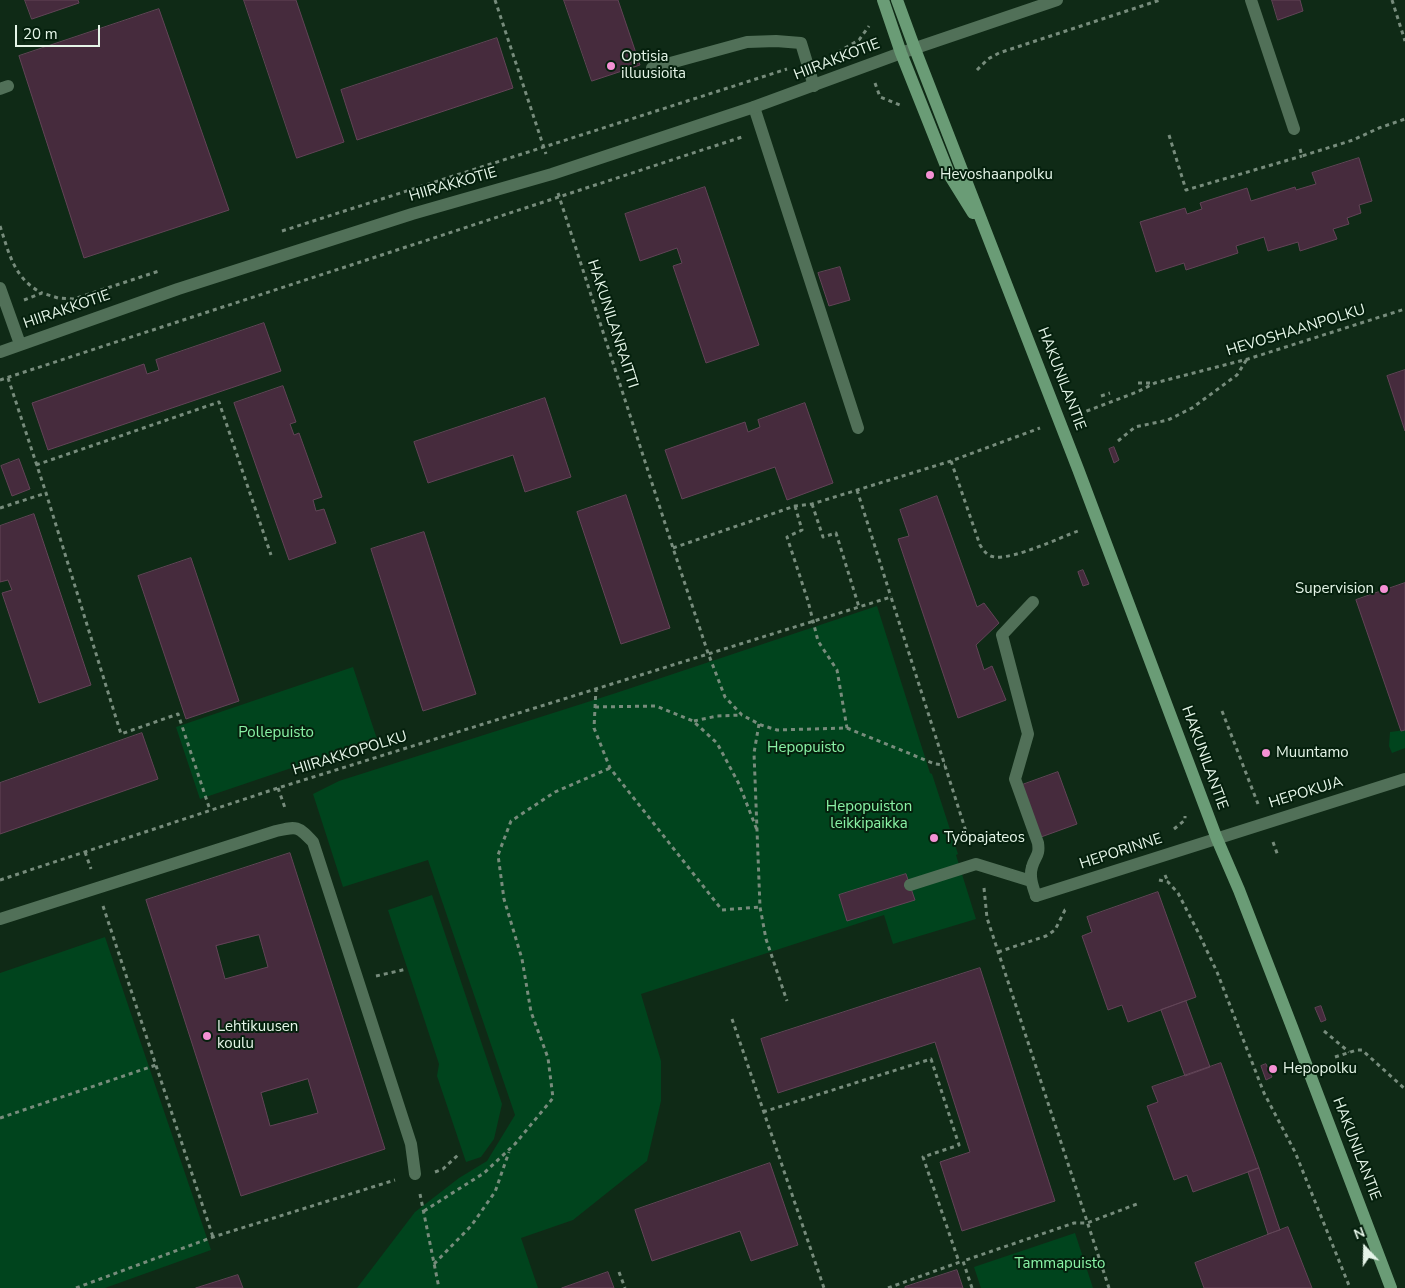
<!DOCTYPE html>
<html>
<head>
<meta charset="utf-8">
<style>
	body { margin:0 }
	#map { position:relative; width:1405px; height:1288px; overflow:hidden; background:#0f2a16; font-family:"Nunito Sans",sans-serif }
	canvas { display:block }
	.north { position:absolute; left:1340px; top:1223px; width:50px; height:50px; -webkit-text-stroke:4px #05200d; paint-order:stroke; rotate:339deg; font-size:14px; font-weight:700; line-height:20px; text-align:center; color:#e5f5e8 }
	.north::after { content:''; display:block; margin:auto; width:18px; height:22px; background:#e5f5e8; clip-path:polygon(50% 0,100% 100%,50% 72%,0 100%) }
	.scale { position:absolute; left:15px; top:25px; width:85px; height:22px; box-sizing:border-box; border:2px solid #e5f5e8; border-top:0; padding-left:6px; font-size:15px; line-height:18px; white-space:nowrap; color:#e5f5e8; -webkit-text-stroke:4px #05200d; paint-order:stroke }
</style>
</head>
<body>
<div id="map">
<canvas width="1405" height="1288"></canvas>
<div class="north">N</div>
<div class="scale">20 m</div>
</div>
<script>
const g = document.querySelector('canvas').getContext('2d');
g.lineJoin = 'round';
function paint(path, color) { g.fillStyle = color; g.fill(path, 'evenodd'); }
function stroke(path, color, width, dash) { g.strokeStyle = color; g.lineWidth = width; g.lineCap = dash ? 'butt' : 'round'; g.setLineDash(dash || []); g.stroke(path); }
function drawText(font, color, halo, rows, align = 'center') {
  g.font = font + ' "Nunito Sans",sans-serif'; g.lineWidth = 4; g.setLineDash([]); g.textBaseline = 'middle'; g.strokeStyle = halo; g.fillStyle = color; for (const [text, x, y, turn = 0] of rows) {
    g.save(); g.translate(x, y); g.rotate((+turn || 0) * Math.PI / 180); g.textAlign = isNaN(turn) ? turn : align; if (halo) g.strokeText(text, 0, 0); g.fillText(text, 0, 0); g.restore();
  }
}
const green = new Path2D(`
	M877,606L930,773L932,774L958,854L956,855L976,919L893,944L884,915L641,994L661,1061V1101L647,1161L573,1220L521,1238L538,1288H357L415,1212L459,1178L487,1161L515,1115L428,860L343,887L313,794L339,781L616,693Z
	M353,667L377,739L200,799L176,727Z
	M1405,730V748L1392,753L1389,746L1390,732Z
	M432,895L502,1104L494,1139L481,1157L466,1162L437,1076L439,1064L388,910Z
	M105,937L211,1250L105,1288H0V973Z
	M1075,1233L1093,1288H981L974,1267Z`);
const building = new Path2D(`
	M25,0H78L79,3L32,19Z
	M244,0H296L344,142L297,158Z
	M564,0H618L640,65L592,81Z
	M1272,0H1300L1303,11L1278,20Z
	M159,9L229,210L84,258L19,56Z
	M497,38L513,88L357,140L341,90Z
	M1359,158L1372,201L1359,205L1361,213L1347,218L1349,224L1333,229L1337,239L1300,251L1298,242L1268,251L1264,237L1236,246L1238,253L1186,270L1184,263L1156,272L1140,222L1185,208L1187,214L1202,209L1200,203L1247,188L1251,201L1295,187L1296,190L1316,184L1312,173Z
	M705,187L759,345L706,363L673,266L682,263L677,248L640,261L625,214Z
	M840,267L850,300L829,306L818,273Z
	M264,323L281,371L48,450L32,403L144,364L147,374L159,370L156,360Z
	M1405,370V431L1387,376Z
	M283,386L296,422L290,424L294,435L299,433L322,497L313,500L316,511L324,509L336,543L289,560L234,403Z
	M545,398L571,477L525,492L513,455L428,483L414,442Z
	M805,403L833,483L787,500L775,467L682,499L665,450L745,422L748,432L760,427L758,420Z
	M1114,447L1119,460L1114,463L1109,449Z
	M19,459L30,489L12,496L1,466Z
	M626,495L670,628L621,644L577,512Z
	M937,496L977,607L984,603L999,623L976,645L984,670L992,666L1006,700L958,718L898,539L909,536L900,510Z
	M34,514L91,685L39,703L2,593L12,590L8,580L0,582V526Z
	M424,532L476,694L423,711L371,549Z
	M191,558L239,701L186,719L138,576Z
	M1083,570L1089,584L1083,586L1078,572Z
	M1405,583V730L1401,731L1356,600Z
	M142,733L158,779L0,834V783Z
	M1058,772L1077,824L1041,837L1022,785Z
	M290,853L385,1149L241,1196L146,900ZM259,935L268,967L225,979L216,946ZM308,1079L318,1113L270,1126L261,1093Z
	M906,874L915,900L847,921L839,895Z
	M1158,892L1196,997L1128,1022L1122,1005L1108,1010L1082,936L1092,932L1087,917Z
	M980,968L1055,1201L962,1231L940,1162L970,1152L935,1042L778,1093L761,1039Z
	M1186,1001L1210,1067L1185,1076L1161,1010Z
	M1321,1006L1326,1020L1321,1022L1315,1008Z
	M1221,1063L1259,1168L1193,1192L1187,1175L1174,1180L1147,1106L1158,1102L1152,1087Z
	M1266,1064L1272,1077L1266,1080L1261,1066Z
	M770,1163L798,1245L751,1261L740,1231L652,1261L635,1210Z
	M1259,1168L1280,1230L1268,1234L1248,1172Z
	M1288,1227L1312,1288H1204L1195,1263Z
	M957,1270L963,1288H905V1287Z
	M608,1272L614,1288H562Z
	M238,1275L243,1288H196Z`);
const path = new Path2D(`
	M495,0L546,154
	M1392,0L1405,41
	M838,52L859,40L869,26
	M977,70L988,59L999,53L1160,0
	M875,83L880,97L900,105
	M1169,135L1186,190L1302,156
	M1300,149L1302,156L1353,140L1379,128L1405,119
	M558,193L673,548L708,653L725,697L742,715L761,725L777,730L847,728L935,764L945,765
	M0,226C9,253 14,279 42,293
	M282,231L787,69
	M24,300L42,293L58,298L74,299L159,271
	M8,378L46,493L121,734L178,714L210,810
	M0,380L742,137
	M1138,383H1155
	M1101,396L1110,393
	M1079,414L1137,392L1155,383L1248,359L1405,309
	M1118,441L1135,427L1168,420L1192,408L1237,375L1247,359
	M951,461L980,545C984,551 987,556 995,557C1015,559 1059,538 1078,531
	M36,465L219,402L271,555
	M857,490L891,597
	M812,504L823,537L836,533L859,607
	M795,506L802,530L787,537L808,601L818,641L837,670L847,728
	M0,508L46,493
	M673,548L795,506L812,504L951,461L1040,428
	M596,688L594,728L610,768L722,910L760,907
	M595,707L656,706L693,721L717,743L739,784L757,830
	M1222,711L1258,804
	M694,721L717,716L742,715
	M759,724L754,753L760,907L766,939L787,1001
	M278,788L285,808
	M1174,829L1185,820V816
	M1273,842L1278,856
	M85,852L91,869
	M1165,875L1168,882
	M0,880L278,788L891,597L970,844
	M1159,880L1168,882L1178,893L1199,934L1217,972L1264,1093L1295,1152L1350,1288
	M984,888L987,918L1109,1288
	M103,906L213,1237
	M998,952L1046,936L1055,930L1065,910L1068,909
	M376,976L407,969
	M732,1019L824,1288
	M1324,1031L1349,1052
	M1335,1057L1357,1050H1362L1405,1089
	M763,1112L931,1059L959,1145L923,1157L959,1262
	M0,1118L156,1065
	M435,1172L443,1169L458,1155
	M420,1194L439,1288
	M424,1211L484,1173L515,1144L553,1098L548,1058L531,1012L522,959L504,899L498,855L511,821L555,792L610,768
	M434,1264L471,1226L495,1192L509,1152
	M619,1272L625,1288
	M76,1288L213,1237L395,1180
	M888,1288L960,1262
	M972,1288L963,1261L1074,1223H1087L1137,1204`);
const service = new Path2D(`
	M1251,0L1294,129
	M652,68L747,42L776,41L801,43L814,86
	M0,89L8,86
	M754,107L858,428
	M1033,602L1002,635L1028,734L1015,779L1038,843C1040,856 1035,856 1032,867C1029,877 1033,887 1036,896
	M910,885L976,864L1031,881
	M0,919L276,831C297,826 298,826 313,842L411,1144L415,1174`);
const minor = new Path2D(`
	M0,288L20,344
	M0,352L178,289L412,214L552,174L754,107L901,53L1057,0
	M1036,896L1405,779`);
const secondary = new Path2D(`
	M883,0L901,53L950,176L973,213
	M897,0L915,49L1078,469L1217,839L1239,890L1292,1027L1391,1288`);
const markers = [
	[611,66,5,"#f491d4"],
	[930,175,5,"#f491d4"],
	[1384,589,5,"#f491d4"],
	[1266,753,5,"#f491d4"],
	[934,838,5,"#f491d4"],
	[207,1036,5,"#f491d4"],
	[1273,1069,5,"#f491d4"]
];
const poiNames = [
	["Optisia",621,57],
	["illuusioita",621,74],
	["Hevoshaanpolku",940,175],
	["Supervision",1374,589,"right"],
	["Muuntamo",1276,753],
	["Työpajateos",944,838],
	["Lehtikuusen",217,1027],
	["koulu",217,1044],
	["Hepopolku",1283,1069]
];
const streetNames = [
	["HIIRAKKOTIE",837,60,-21],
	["HIIRAKKOTIE",453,185,-16],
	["HIIRAKKOTIE",67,310,-19],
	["HAKUNILANRAITTI",612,324,72],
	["HEVOSHAANPOLKU",1296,331,-17],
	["HAKUNILANTIE",1061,379,69],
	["HIIRAKKOPOLKU",350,754,-17],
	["HAKUNILANTIE",1204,758,70],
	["HEPOKUJA",1306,793,-17],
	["HEPORINNE",1121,852,-18],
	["HAKUNILANTIE",1356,1149,69]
];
const parkNames = [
	["Pollepuisto",276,733],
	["Hepopuisto",806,748],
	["Hepopuiston",869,807],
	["leikkipaikka",869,824],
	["Tammapuisto",1060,1264]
];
paint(green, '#00441d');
paint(building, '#462b3d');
stroke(building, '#624457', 1);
stroke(path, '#778c7c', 3, [4, 4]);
stroke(service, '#517058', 12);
stroke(minor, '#517058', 12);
stroke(secondary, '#6a9c76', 12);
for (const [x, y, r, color] of markers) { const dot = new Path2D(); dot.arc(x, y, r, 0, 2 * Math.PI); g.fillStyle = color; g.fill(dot); stroke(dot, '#05200d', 2); }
drawText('15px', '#e5f5e8', '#05200d', poiNames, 'left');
drawText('15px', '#e5f5e8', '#05200d', streetNames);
drawText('15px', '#89f2a5', '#05200d', parkNames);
</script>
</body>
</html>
